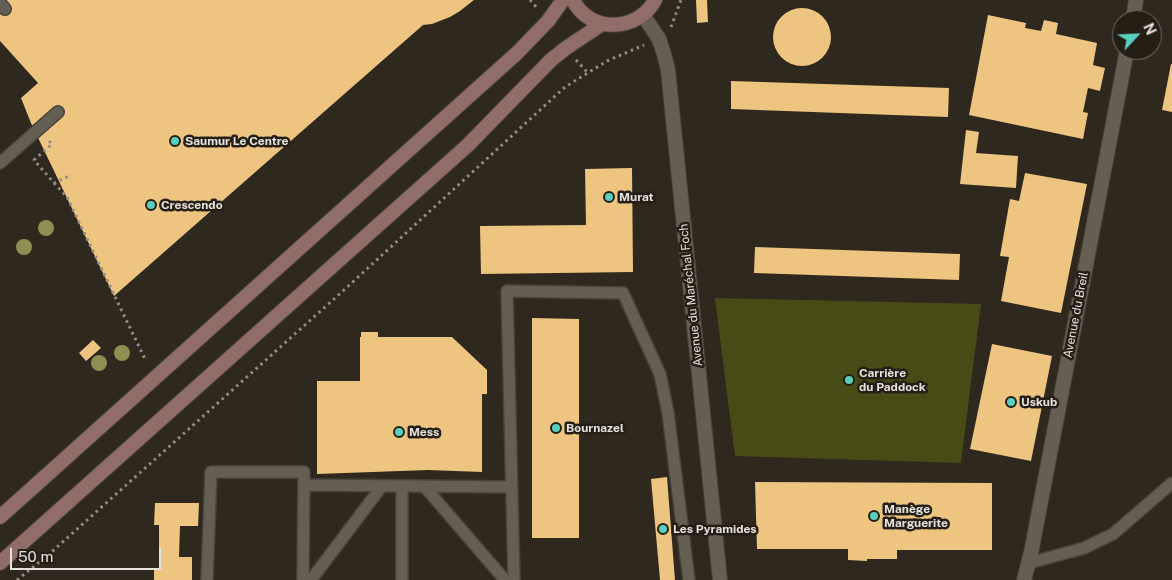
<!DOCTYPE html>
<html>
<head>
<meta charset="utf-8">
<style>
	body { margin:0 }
	#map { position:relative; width:1172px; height:580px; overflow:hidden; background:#2e281e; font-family:"Public Sans",sans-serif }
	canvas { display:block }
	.north { position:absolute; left:1112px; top:10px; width:50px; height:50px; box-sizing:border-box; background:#241e15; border:1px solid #726c65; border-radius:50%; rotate:65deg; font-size:14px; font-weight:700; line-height:20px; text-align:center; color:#e6e2dc }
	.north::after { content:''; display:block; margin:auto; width:18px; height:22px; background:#5acebd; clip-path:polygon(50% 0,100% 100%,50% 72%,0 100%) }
	.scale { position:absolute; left:10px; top:548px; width:151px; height:22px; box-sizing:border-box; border:2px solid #e6e2dc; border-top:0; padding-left:6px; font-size:15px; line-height:18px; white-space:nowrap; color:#e6e2dc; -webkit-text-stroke:4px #241e15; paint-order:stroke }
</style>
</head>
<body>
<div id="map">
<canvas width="1172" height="580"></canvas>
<div class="north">N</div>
<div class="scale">50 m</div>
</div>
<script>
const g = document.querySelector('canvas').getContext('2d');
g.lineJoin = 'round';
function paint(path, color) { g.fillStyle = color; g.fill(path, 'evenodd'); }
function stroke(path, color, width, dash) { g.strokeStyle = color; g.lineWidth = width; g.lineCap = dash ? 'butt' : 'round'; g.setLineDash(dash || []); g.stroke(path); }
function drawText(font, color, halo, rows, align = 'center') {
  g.font = font + ' "Public Sans",sans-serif'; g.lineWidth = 5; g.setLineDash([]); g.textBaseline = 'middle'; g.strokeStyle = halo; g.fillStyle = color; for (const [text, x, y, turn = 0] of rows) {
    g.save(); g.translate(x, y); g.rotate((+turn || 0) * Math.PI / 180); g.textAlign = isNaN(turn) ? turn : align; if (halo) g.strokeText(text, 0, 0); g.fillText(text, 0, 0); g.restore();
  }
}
const green = new Path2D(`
	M715,298L981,304L961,463L735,456Z`);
const building = new Path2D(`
	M2,0H474L460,11L450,17L432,24L423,25L114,296L31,123L21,98L38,83L0,41V2Z
	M696,0H707L708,22L697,23Z
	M773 37a29 29 0 1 1 58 0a29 29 0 1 1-58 0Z
	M988,15L1026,23L1025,28L1041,31L1044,20L1058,23L1056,34L1097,43L1093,65L1105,68L1100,91L1088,88L1083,112L1088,113L1083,139L969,115Z
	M1171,64H1172V112L1162,110Z
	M731,81L949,88L948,117L731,109Z
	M966,130L979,132L976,153L1018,156L1016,188L960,184Z
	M632,168L633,272L481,274L480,226L586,225L585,169Z
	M1025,173L1087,184L1061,313L1001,301L1009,257L1000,256L1010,199L1019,201Z
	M755,247L960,254L959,280L754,273Z
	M532,318L579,319V538H532Z
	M361,332H378V337H452L487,370V394H482V472L428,470L317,474V381H360V337H361Z
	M93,340L101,348L86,361L79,353Z
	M992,344L1052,356L1031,461L970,449Z
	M667,477L675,580H660L651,479Z
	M755,482L992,483V550H897V559H867V561L848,560V549H757Z
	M155,503H199L198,526H180L179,557H192V580H154V570H159V525H154Z`);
const path = new Path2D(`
	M530,0L538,9
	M671,27L681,0
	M576,60L588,73
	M49,141L52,144L34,160L54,183L71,175
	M54,183L67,197L145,359
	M17,580L47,556L344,290L565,87L607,61L644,45`);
const service = new Path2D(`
	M0,3L5,9
	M0,163L58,112
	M304,485L512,487
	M424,486L505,580
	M1029,563L1084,548L1113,534L1172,483
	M207,580L211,472H304L303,580
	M311,580L382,486
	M402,580V486
	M514,580L507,291L623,293L660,374L668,413L689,580`);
const minor = new Path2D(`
	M1133,20L1136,0
	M1024,580L1031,553L1127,50`);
const tertiary = new Path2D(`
	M643,15L659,39L664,54L668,70L720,580`);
const secondary = new Path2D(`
	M573,0C590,34 638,32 655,0
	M0,517L517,53L548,21L563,0
	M0,563L468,145L551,60L566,48L602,24`);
const trees = [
	[46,228],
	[24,247],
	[122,353],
	[99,363]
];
const markers = [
	[175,141,5,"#5acebd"],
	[609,197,5,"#5acebd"],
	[151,205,5,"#5acebd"],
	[849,380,5,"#5acebd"],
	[1011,402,5,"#5acebd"],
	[556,428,5,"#5acebd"],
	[399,432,5,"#5acebd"],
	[874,516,5,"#5acebd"],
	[663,529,5,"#5acebd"]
];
const poiNames = [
	["Saumur Le Centre",185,141],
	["Murat",619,197],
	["Crescendo",161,205],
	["Carrière",859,373],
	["du Paddock",859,387],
	["Uskub",1021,402],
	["Bournazel",566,428],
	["Mess",409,432],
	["Manège",884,509],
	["Marguerite",884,523],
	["Les Pyramides",673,529]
];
const streetNames = [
	["Avenue du Maréchal Foch",691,295,-96],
	["Avenue du Breil",1076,315,-79]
];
paint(green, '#474c17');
paint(building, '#edc480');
stroke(service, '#48433b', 14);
stroke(minor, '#48433b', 16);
stroke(tertiary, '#48433b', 16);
stroke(secondary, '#48433b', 16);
stroke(path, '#928d85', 3, [2.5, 4]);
stroke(service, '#645e53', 11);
stroke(minor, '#645e53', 14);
stroke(tertiary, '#645e53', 14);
stroke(secondary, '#916d69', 14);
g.fillStyle = '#8d9052';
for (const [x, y] of trees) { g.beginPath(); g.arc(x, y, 8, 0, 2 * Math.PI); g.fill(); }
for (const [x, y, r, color] of markers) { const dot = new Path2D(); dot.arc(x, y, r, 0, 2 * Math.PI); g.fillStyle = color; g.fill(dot); stroke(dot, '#241e15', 2); }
drawText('bold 12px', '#e6e2dc', '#241e15', poiNames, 'left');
drawText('12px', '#e6e2dc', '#241e15', streetNames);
</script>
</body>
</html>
